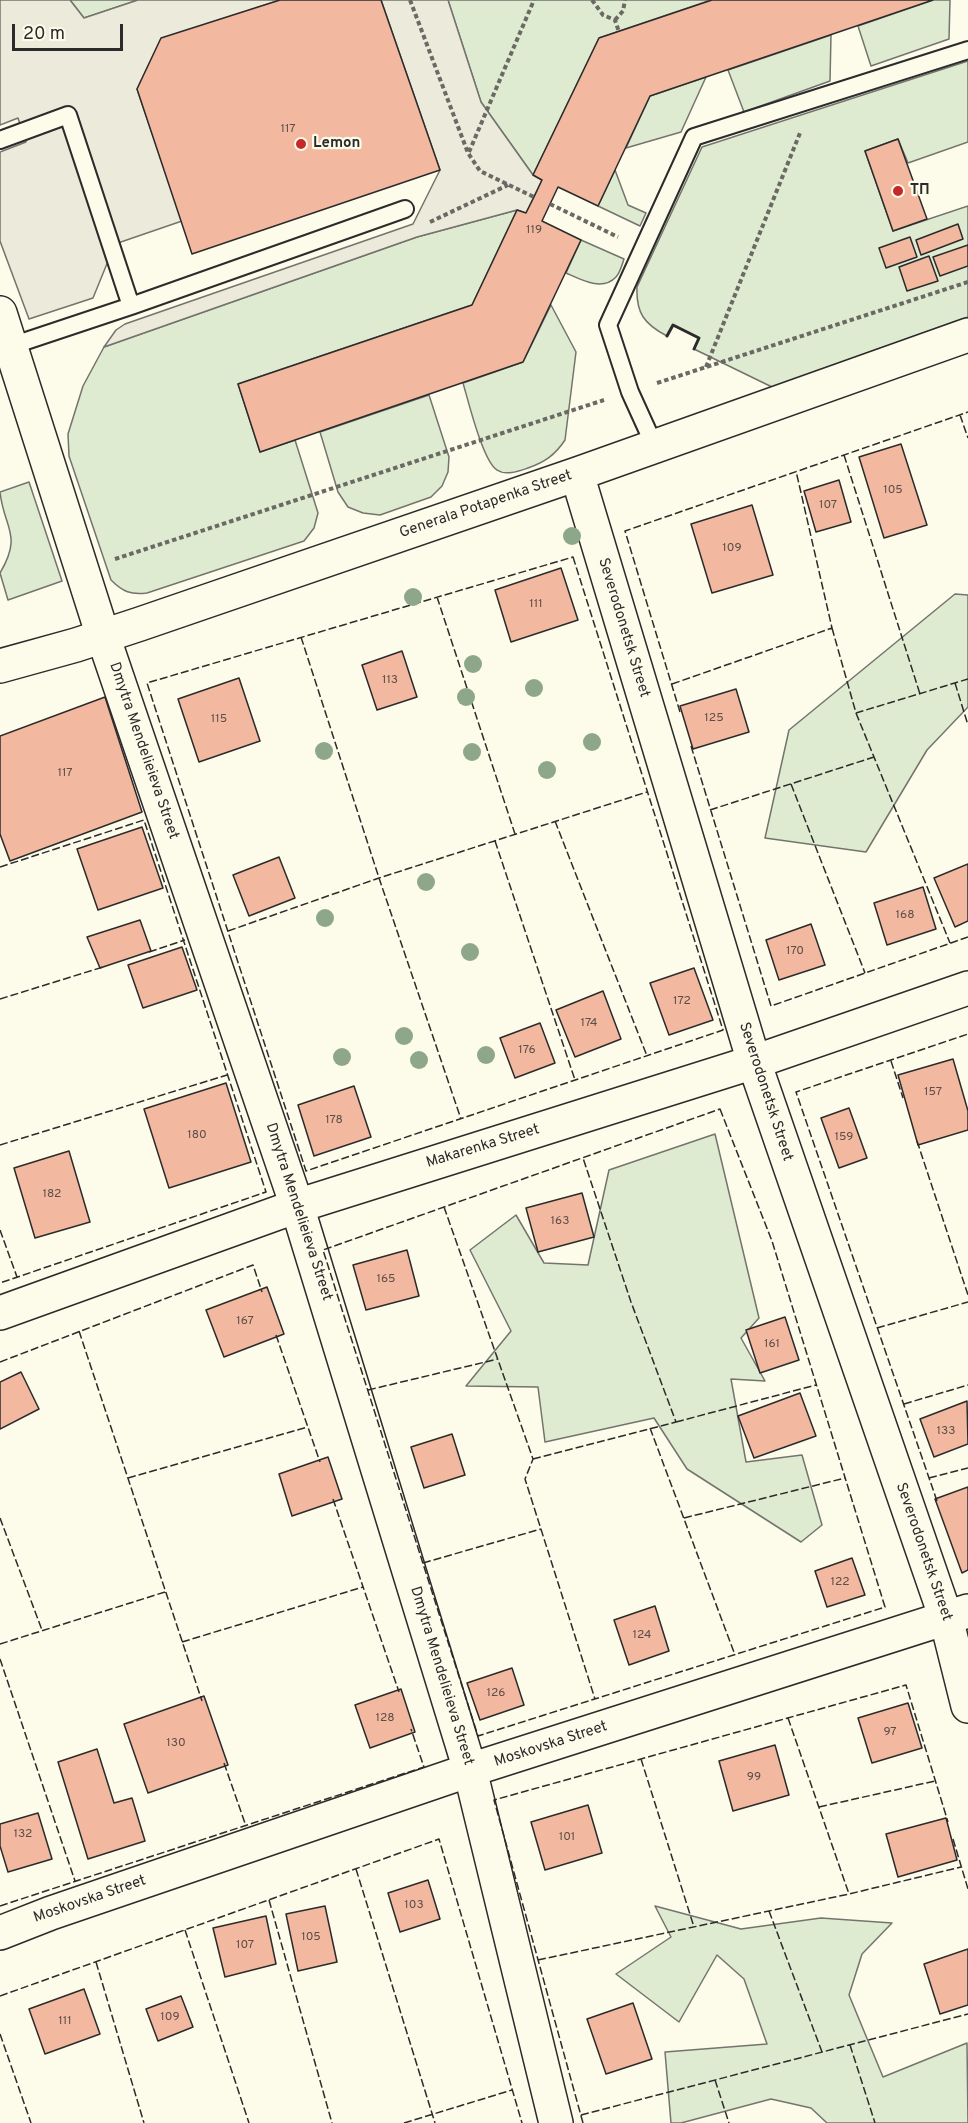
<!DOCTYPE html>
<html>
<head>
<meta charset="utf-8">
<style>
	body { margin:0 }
	#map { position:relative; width:968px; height:2123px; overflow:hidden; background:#fdfbea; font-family:Overpass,sans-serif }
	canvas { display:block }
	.scale { position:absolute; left:12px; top:24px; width:111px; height:27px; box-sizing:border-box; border:3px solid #2b2b2b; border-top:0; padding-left:8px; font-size:18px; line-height:21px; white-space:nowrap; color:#2b2b2b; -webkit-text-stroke:4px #fdfbea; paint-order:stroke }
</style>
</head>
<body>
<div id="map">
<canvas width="968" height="2123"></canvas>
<div class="scale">20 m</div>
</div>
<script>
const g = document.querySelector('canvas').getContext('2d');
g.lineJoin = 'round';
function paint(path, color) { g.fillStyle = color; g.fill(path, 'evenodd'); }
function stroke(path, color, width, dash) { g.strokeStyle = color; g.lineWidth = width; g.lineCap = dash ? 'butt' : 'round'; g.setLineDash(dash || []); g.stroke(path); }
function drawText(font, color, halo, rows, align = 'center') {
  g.font = font + ' Overpass,sans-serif'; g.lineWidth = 4.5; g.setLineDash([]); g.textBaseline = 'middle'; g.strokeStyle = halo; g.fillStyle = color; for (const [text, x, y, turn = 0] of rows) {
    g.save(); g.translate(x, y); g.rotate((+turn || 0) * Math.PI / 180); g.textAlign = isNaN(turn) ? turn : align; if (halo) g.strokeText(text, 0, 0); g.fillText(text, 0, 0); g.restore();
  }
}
const green = new Path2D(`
	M70,0H138L84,18Z
	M448,0H711L599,38L533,175L481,102Z
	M933,0H950L949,39L871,66L858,26Z
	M831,35L830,81L744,112L728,70Z
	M968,61V142L908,163L898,139L865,151L893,231L968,206V317L772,387L694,349L699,338L673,325L667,336C644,324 636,313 637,287L702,147Z
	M706,77L681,132L626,148L650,96Z
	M615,170L628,205L646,213L640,226L598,206Z
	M517,210L472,305L238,384L260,452L295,440L318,513L314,528L304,541L147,593C131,595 123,592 111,580L69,456L68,434L83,386L104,347L417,237Z
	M581,240L624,259C622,265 620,273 616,277C602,292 580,279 566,273Z
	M551,305L576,352L565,440C555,455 545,462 528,468C519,471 506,476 497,470C483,462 468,400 463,383L523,362Z
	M429,395L449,457L448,472L442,486L431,497L380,515L363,513L348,507L338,492L320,432Z
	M29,482L62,581L8,600L0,573C23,534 4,529 0,492Z
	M955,594L968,595V707L927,750L866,852L765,838L789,730Z
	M715,1134L759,1318L741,1338L765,1381L731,1379L746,1462L802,1455L822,1525L801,1542L687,1469L654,1418L545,1442L538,1387L466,1386L511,1331L470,1250L516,1215L544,1263L588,1265L609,1170Z
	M655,1906L741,1929L821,1918L892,1923L862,1954L849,1995L883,2077L967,2043L968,2123H827L811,2108L771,2099L681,2123H671L665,2052L767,2044L744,1979L717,1955L679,2022L616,1974L671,1937Z`);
const parking = new Path2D(`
	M0,0H70L84,18L138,0H280L161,39L137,89L182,221L115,244L93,298L29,319L0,241V152L26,142L18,118L0,125Z
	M381,0H448L481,102L533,175L542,180L526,213L517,210L417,237L104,347L116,330L125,324L413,224L440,170Z`);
const building = new Path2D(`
	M280,0H381L440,170L192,254L137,89L161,38Z
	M712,0H933L650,96L598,206L558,187L542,221L581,240L523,362L260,452L238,384L472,305L517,210L526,213L534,197L542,180L533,175L599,38Z
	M898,139L927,219L893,231L865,151Z
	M958,224L963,239L921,255L916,240Z
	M910,237L917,257L886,268L879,248Z
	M968,245V266L940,276L933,257Z
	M929,256L938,281L907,291L899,267Z
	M901,444L927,525L884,538L859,457Z
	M839,480L851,522L816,532L804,491Z
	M752,505L773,575L712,593L691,524Z
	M561,568L578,620L511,642L495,590Z
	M402,651L417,697L377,710L362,665Z
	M239,678L260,741L199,762L178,699Z
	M736,689L749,732L693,749L680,706Z
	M105,697L142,812L10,861L0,834V736Z
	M142,827L163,888L98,910L77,849Z
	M279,857L295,898L249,916L233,875Z
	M968,864V921L955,927L934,878Z
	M923,887L936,929L887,945L874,903Z
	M140,920L151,951L100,968L87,937Z
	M811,924L825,965L779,980L766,940Z
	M182,947L197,990L143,1008L128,965Z
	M694,968L713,1020L669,1035L650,983Z
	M603,991L621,1039L575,1057L556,1010Z
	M540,1023L555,1063L515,1078L500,1038Z
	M953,1059L968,1111V1130L918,1145L898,1075Z
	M226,1083L251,1162L169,1188L144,1109Z
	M354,1086L371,1137L314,1156L298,1105Z
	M849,1108L867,1158L839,1168L821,1118Z
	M69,1151L90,1222L35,1238L14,1168Z
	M582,1193L594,1237L538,1252L526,1208Z
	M407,1250L419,1296L366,1310L353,1265Z
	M267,1287L284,1334L224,1357L206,1310Z
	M785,1317L799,1360L760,1373L746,1330Z
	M21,1372L39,1409L0,1429V1382Z
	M800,1393L816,1436L754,1458L738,1416Z
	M967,1401L968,1444L934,1457L920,1419Z
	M452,1434L465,1475L424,1488L411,1447Z
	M328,1457L342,1499L292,1516L279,1474Z
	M968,1487V1570L962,1573L935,1499Z
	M852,1558L865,1595L827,1607L815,1571Z
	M655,1606L669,1651L629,1665L614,1620Z
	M512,1668L524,1705L480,1720L467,1683Z
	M401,1689L415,1732L370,1748L355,1705Z
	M204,1696L228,1765L148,1793L124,1724Z
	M908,1703L922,1748L872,1763L858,1718Z
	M775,1745L789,1795L733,1811L719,1761Z
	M97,1749L114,1803L132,1798L145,1841L88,1859L58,1762Z
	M588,1805L602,1853L545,1870L531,1822Z
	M38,1813L52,1859L8,1872L0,1846V1824Z
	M946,1818L957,1860L898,1877L886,1834Z
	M428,1880L440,1919L400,1932L388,1893Z
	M325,1906L337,1962L298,1971L286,1914Z
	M266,1916L276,1964L225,1977L213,1928Z
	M968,1949V2005L940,2014L924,1964Z
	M84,1989L100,2034L45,2054L29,2009Z
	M181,1996L193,2027L158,2041L146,2009Z
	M633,2003L652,2059L606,2074L587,2019Z`);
const path = new Path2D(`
	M410,0L468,153L480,171L534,197
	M592,0L603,15L615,20L619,32
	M615,20L623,11L625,0
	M469,152L534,0
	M550,204L618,237
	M430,222L508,185
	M706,367L800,133
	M657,383L968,282
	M115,559L604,400`);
const service = new Path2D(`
	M0,140L68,115L131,306L11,346
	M131,306L405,209
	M655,447L630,392L608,325L694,137L968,50`);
const minor = new Path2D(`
	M0,313L103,636L297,1206L470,1770L556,2123
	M577,474L754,1062L946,1618L968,1706
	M0,666L76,645L140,624L577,474L968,335
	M0,1313L297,1206L754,1062L968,988
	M0,1933L51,1913L470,1770L968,1611`);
const fence = new Path2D(`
	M960,415L968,438
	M844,455L920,694
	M573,557L723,1030L306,1171L147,683Z
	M437,597L515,834
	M832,628L856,713L968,679
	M301,637L379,878L461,1119
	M955,683L968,725
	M672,684L832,628L796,471
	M680,712L625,531L968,412
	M856,713L950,943
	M691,746L771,1006L968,937
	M791,784L865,973
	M710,810L874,757
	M555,821L647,1056
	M495,841L575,1080
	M0,867L144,820L266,1192L0,1283
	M228,931L379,878L647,792
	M149,952L185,940
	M0,999L103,967
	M891,1061L903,1098
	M720,1109L772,1241L885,1607L478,1736L323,1250Z
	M917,1141L968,1295
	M0,1145L227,1075
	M444,1207L533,1459L525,1479L595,1699
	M0,1230L17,1277
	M877,1328L968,1302
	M79,1331L202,1701
	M276,1335L320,1462
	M0,1362L253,1265L262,1292
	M368,1390L498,1359
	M904,1404L968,1385
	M676,1422L816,1385
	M650,1428L735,1655
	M533,1459L676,1422L631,1302L583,1158
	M128,1478L308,1427
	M929,1478L968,1468
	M333,1499L399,1692
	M937,1501L796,1092L968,1034
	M0,1518L42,1630
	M684,1518L845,1478
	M423,1563L541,1529
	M182,1642L363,1587
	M0,1644L165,1592
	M0,1659L75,1881
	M788,1718L849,1894
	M641,1759L694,1927
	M224,1763L246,1826
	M819,1807L935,1781
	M953,1839L968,1889
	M356,1869L435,2123
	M269,1900L332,2123
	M0,1906L424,1767L411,1729
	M769,1911L822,2052
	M185,1930L249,2123
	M538,1960L849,1894L961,1867
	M96,1962L144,2123
	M0,1996L439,1839L522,2123
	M0,2034L31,2123
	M850,2045L875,2123
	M715,2080L729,2123
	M581,2115L968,2014
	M404,2123L512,2090
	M583,2123L494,1800L906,1685L948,1822`);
const wall = new Path2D(`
	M667,336L673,325L699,338L694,349`);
const trees = [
	[572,536],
	[413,597],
	[473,664],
	[534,688],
	[466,697],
	[592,742],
	[324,751],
	[472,752],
	[547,770],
	[426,882],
	[325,918],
	[470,952],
	[404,1036],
	[486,1055],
	[342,1057],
	[419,1060]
];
const markers = [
	[301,144,6,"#c62828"],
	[898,191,6,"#c62828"]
];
const numberNames = [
	["117",288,130],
	["119",534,231],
	["105",893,491],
	["107",828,506],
	["109",732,549],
	["111",536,605],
	["113",390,681],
	["125",714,719],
	["115",219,720],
	["117",65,774],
	["168",905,916],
	["170",795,952],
	["172",682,1002],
	["174",589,1024],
	["176",527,1051],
	["157",933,1093],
	["178",334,1121],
	["180",197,1136],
	["159",844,1138],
	["182",52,1195],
	["163",560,1222],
	["165",386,1280],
	["167",245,1322],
	["161",772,1345],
	["133",946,1432],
	["122",840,1583],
	["124",642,1636],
	["126",496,1694],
	["128",385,1719],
	["97",890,1733],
	["130",176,1744],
	["99",754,1778],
	["132",23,1835],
	["101",567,1838],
	["103",414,1906],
	["105",311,1938],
	["107",245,1946],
	["109",170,2018],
	["111",65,2022]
];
const poiNames = [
	["Lemon",313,144],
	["ТП",910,191]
];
const streetNames = [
	["Generala Potapenka Street",486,505,-19],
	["Severodonetsk Street",623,628,73],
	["Dmytra Mendelieieva Street",143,751,71],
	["Severodonetsk Street",765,1092,72],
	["Makarenka Street",483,1147,-17],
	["Dmytra Mendelieieva Street",298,1212,72],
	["Severodonetsk Street",923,1552,71],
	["Dmytra Mendelieieva Street",441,1676,73],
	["Moskovska Street",551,1745,-18],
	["Moskovska Street",90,1900,-19]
];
paint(green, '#deebd1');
stroke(green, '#74746e', 1.5);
paint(parking, '#eceadb');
stroke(parking, '#74746e', 1.5);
paint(building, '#f2b8a0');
stroke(building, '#2b2b2b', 1.5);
stroke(service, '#2b2b2b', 20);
stroke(minor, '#2b2b2b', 36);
stroke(path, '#6a6964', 4, [4.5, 3]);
stroke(service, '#fdfbea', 16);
stroke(minor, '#fdfbea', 33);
stroke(fence, '#2b2b2b', 1.5, [8, 3]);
stroke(wall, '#2b2b2b', 3);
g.fillStyle = '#8ea78a';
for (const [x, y] of trees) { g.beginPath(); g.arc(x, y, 9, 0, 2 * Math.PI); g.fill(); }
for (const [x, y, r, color] of markers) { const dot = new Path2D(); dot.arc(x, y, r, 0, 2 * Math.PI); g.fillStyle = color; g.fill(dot); stroke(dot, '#fdfbea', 2); }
drawText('12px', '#5d4e48', null, numberNames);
drawText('bold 15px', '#2b2b2b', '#fdfbea', poiNames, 'left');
drawText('15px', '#2b2b2b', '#fdfbea', streetNames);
</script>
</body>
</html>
